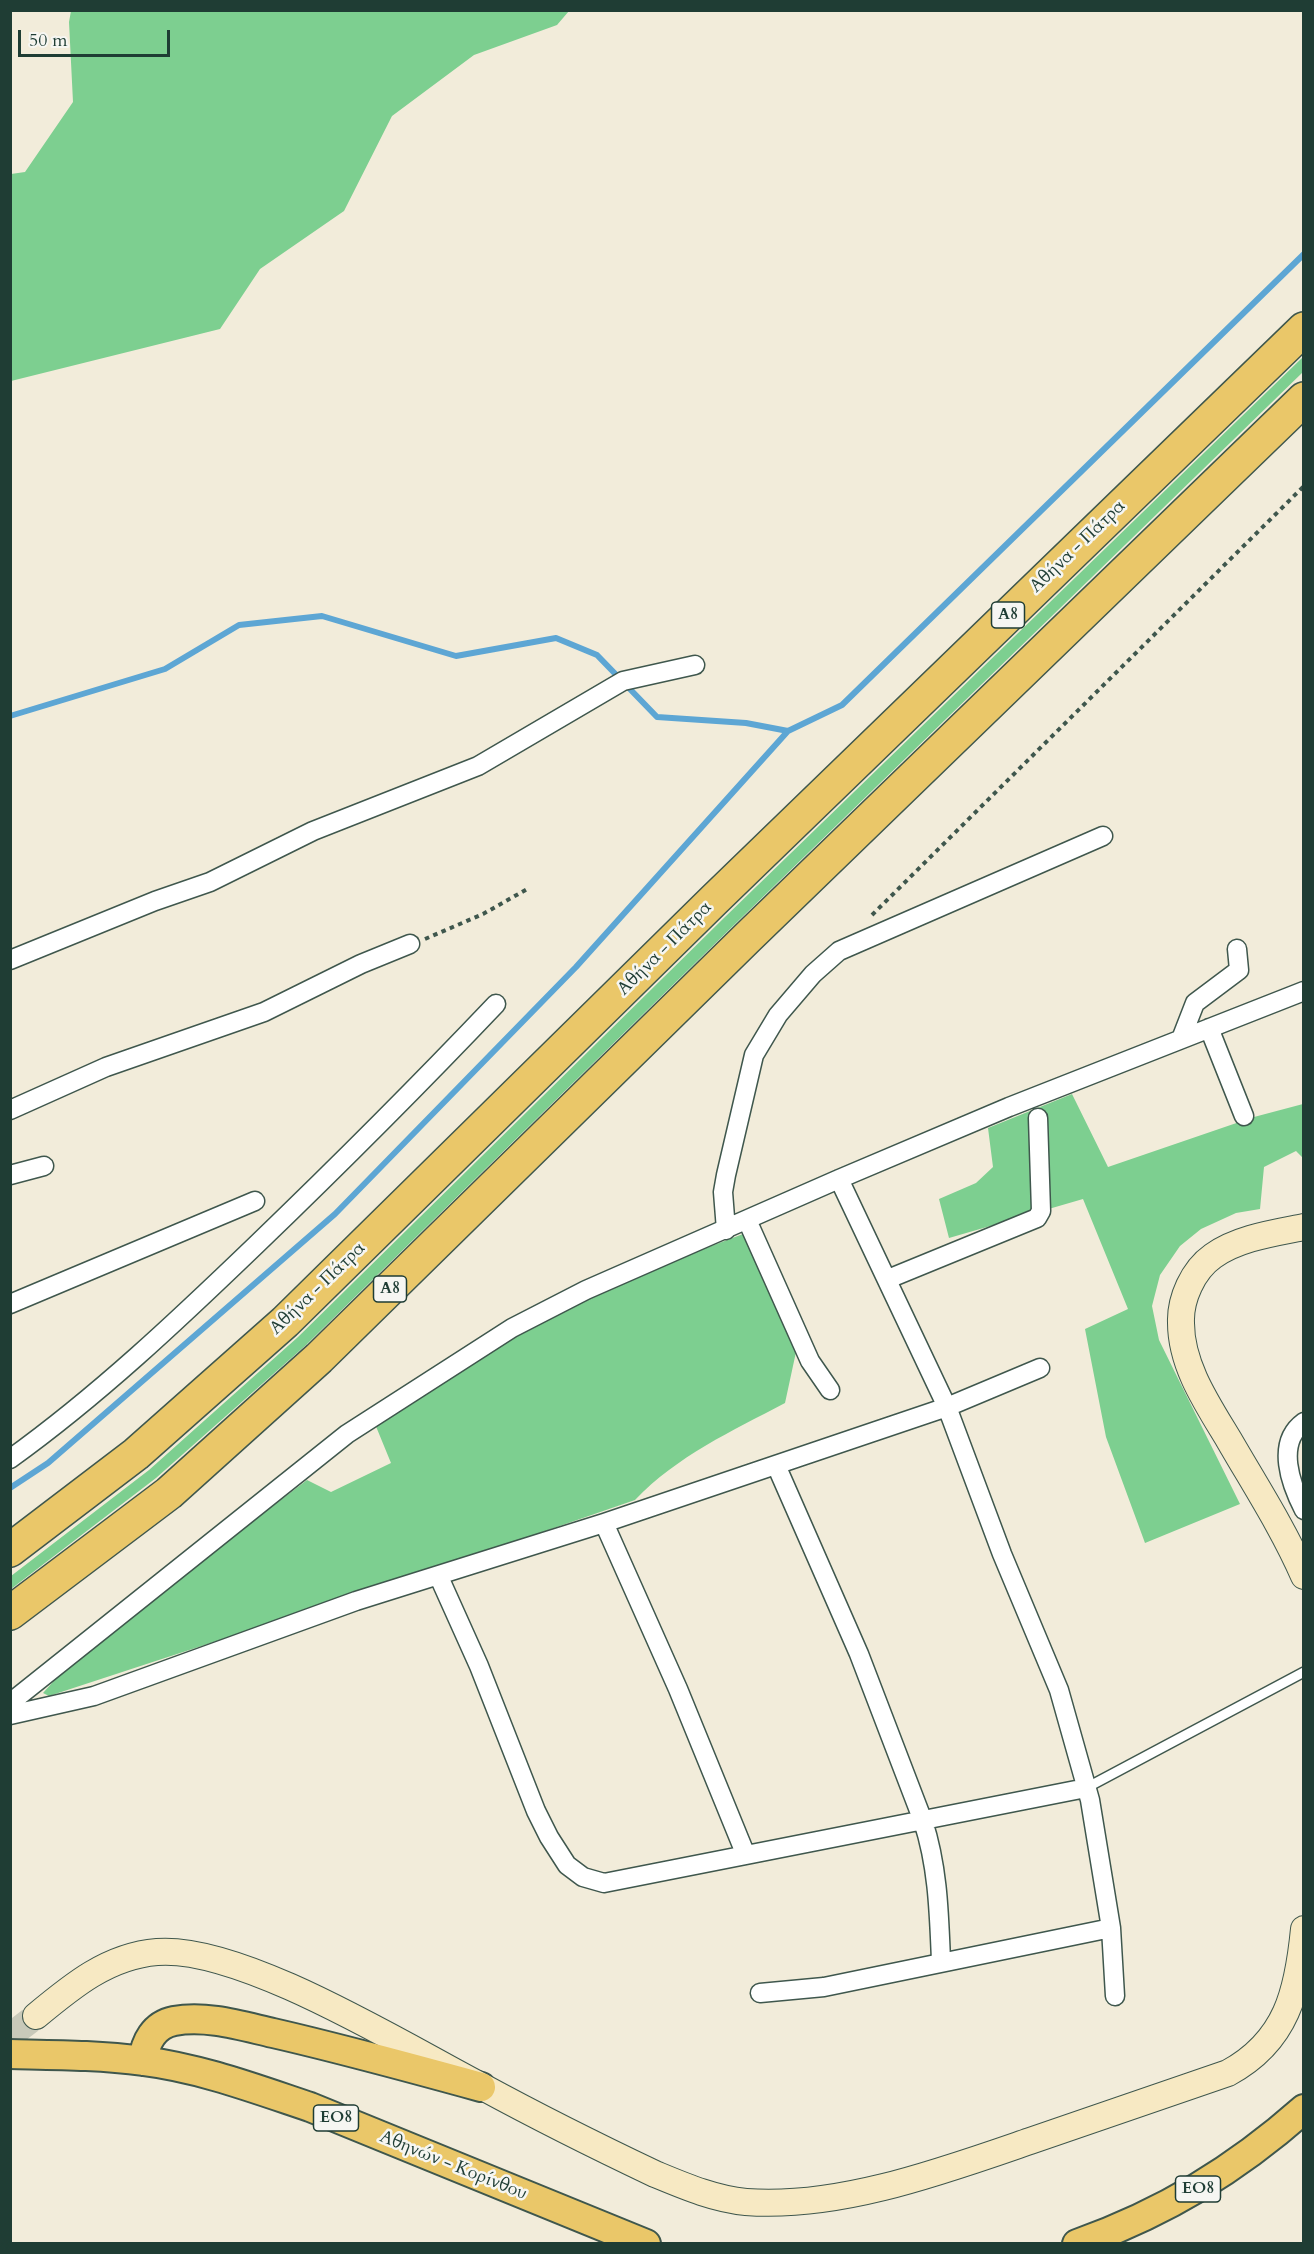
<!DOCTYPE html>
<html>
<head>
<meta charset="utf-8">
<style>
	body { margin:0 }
	#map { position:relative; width:1314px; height:2254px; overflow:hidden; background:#f2ecda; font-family:Cardo,serif }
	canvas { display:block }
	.frame { position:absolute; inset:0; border:12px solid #1f3d34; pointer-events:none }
	.scale { position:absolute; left:18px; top:30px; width:152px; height:27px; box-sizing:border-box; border:3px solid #1f3d34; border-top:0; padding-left:8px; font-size:18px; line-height:21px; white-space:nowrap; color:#1f3d34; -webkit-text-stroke:4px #f6f6f2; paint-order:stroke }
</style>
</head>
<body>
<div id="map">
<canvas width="1314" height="2254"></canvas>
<div class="frame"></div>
<div class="scale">50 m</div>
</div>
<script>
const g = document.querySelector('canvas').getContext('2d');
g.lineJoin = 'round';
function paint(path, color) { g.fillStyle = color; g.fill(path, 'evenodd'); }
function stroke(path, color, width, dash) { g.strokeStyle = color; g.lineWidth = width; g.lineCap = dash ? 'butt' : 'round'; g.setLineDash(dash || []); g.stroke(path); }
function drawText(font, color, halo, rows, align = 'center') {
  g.font = font + ' Cardo,serif'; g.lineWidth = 5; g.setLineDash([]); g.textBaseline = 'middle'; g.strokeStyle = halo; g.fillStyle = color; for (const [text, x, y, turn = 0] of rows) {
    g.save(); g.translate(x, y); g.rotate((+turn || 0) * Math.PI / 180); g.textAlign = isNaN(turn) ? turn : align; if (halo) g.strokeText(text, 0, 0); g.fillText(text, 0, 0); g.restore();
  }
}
const green = new Path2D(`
	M71,11V10L569,11L557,25L474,55L392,116L344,211L260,269L220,329L11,381V174L25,172L73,102L69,22Z
	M1303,357V372L734,925L306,1345L156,1478L11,1589V1576L149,1470L298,1337L726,916Z
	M1072,1094L1108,1167L1254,1117L1303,1104V1158L1296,1151L1264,1167L1260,1209L1236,1213L1201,1229L1180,1246L1160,1275L1152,1306L1159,1340L1240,1504L1145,1543L1106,1437L1085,1329L1128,1309L1083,1199L949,1238L939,1199L976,1183L993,1167L988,1128Z
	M743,1234L796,1352L785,1403C732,1431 677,1456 635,1500L415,1576L49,1696L43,1693L77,1655L307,1480L331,1492L391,1463L375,1424L502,1342L635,1275Z`);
const stream = new Path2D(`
	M10,716L165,669L239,625L322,616L456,656L556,638L597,655L657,717L746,723L788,731
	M10,1488L48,1463L335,1214L576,967L788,731L842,705L1304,254`);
const secondaryTunnel = new Path2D(`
	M10,2036L36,2016`);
const path = new Path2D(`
	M872,915L1304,486
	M425,939L483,914L529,888`);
const lane = new Path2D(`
	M1086,1788L1304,1672`);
const street = new Path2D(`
	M10,960L155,901L210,882L313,831L478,766L623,681L695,665
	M1209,1028L1244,1116
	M1181,1039L1195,1003L1239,970L1237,949
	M10,1110L106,1067L264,1012L361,964L410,944
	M10,1175L44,1166
	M839,1179L947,1407L1002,1554L1059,1690L1090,1800L1111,1928L1115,1996
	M747,1220L810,1361L830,1390
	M726,1230L723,1192L726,1175L754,1055L778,1015L813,974L839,951L1103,836
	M888,1279L1037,1218L1041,1211L1038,1118
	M10,1304L255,1201
	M1304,1422C1275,1443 1291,1485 1304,1510
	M10,1459C99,1395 178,1320 256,1245C338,1166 418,1086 496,1004
	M776,1465L859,1654L923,1821C938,1867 939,1913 941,1961
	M604,1523L678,1689L745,1853
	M439,1577L479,1666L536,1811L549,1837L567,1865L583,1877L604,1883L1086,1788
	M10,1703L347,1434L512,1328L586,1290L839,1179L1009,1107L1304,991
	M10,1715L94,1696L356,1601L604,1523L947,1407L1040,1368
	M760,1993L824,1987L1111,1928`);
const secondary = new Path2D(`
	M1304,1227C1274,1233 1238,1238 1213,1256C1193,1270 1180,1299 1181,1323C1181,1366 1208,1405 1229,1440C1255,1485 1283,1528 1304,1576
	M36,2016C72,1986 108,1956 157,1952C241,1945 404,2046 481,2086C538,2117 596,2146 655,2174C684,2186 714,2199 746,2202C839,2209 943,2171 1030,2141C1096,2118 1162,2096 1228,2073C1287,2041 1298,1991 1304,1929`);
const primary = new Path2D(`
	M10,2054C54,2055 99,2055 143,2061C200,2068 256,2089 310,2107L646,2244
	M143,2061C145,2042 154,2025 174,2021C207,2015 242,2026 273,2033C343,2049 412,2068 481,2087
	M1077,2244C1164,2213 1235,2170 1304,2109`);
const highway = new Path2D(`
	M10,1550L136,1454L285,1322L713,901L1304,329
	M10,1613L169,1493L319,1358L746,939L1304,399`);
const shields = [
	[1008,615,33],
	[390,1289,33],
	[336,2118,45],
	[1198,2189,45]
];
const shieldNames = [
	["Α8",1008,615],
	["Α8",390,1289],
	["ΕΟ8",336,2118],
	["ΕΟ8",1198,2189]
];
const streetNames = [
	["Αθήνα - Πάτρα",1078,547,-44],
	["Αθήνα - Πάτρα",665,949,-45],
	["Αθήνα - Πάτρα",318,1289,-44],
	["Αθηνών - Κορίνθου",453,2166,22]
];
paint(green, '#7dcf90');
stroke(stream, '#5da6d4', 6);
stroke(secondaryTunnel, '#c8c9b9', 26, [26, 13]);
stroke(lane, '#3f574d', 12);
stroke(street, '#3f574d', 21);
stroke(secondary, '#3f574d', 28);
stroke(primary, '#3f574d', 32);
stroke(highway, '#3f574d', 36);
stroke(path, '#3f574d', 4, [4.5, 4.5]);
stroke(lane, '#fff', 9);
stroke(street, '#fff', 18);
stroke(secondary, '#f7e9c3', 26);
stroke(primary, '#eac769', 28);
stroke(highway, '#eac769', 33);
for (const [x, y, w] of shields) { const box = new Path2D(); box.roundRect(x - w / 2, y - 13, w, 26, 4.5); g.fillStyle = '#f6f6f2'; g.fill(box); stroke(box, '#1f3d34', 1.5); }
drawText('bold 16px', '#1f3d34', null, shieldNames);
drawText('18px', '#1f3d34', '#f6f6f2', streetNames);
</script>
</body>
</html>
